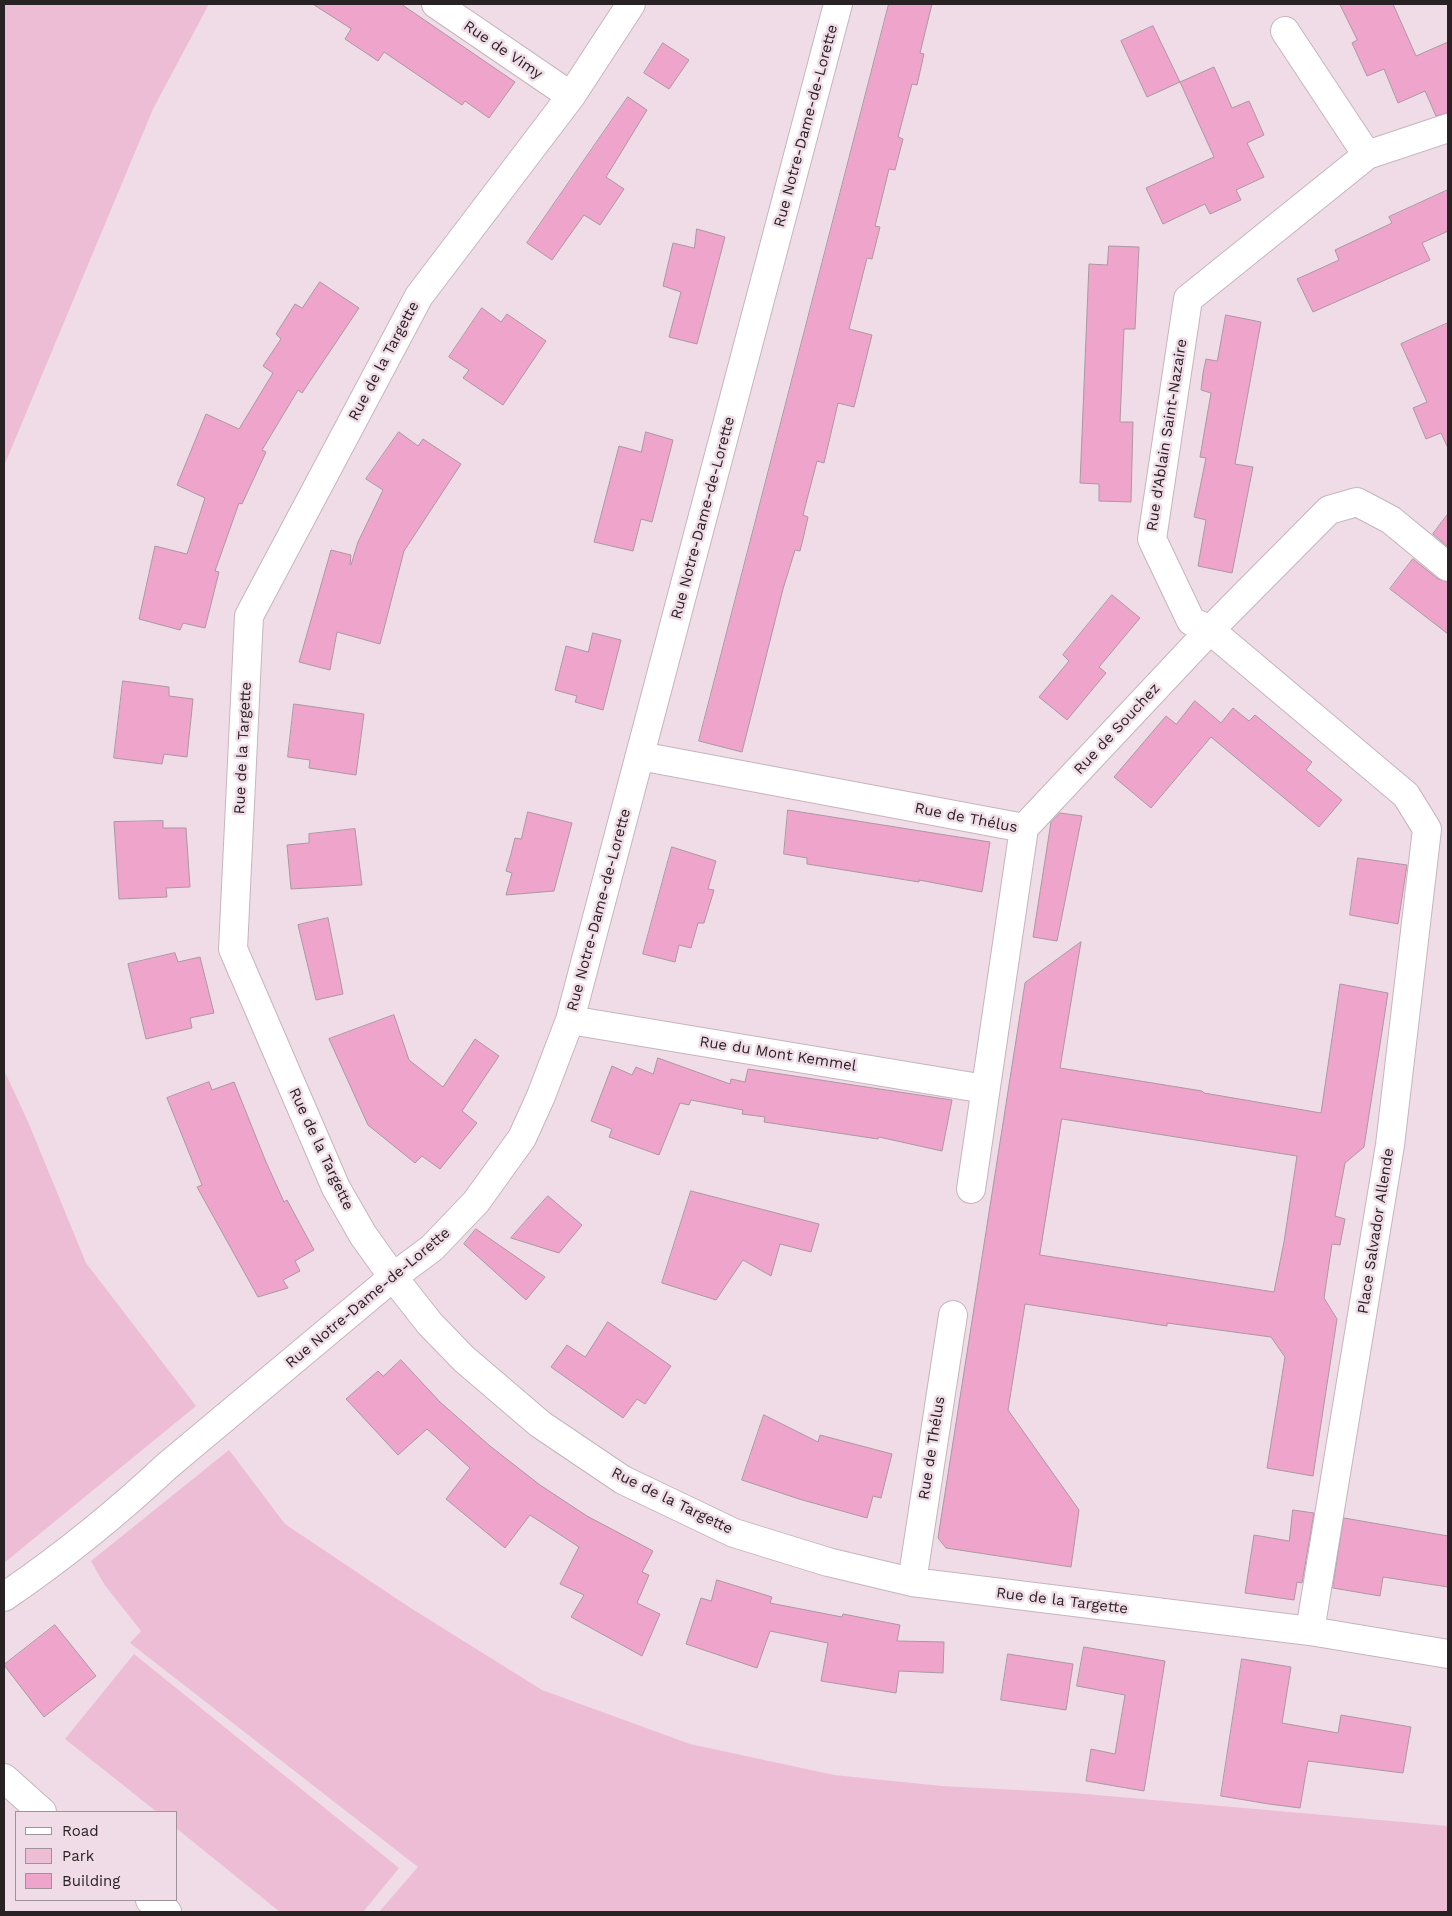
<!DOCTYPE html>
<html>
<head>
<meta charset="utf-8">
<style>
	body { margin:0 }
	#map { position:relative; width:1452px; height:1916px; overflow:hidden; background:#f0dce6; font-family:"Work Sans",sans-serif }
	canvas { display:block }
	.frame { position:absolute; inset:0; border:5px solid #292225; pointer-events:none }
	.legend { position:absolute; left:15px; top:1811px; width:162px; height:90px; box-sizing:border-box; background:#f0dce6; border:1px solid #a09299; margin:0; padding:6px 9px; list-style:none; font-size:15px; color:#292225 }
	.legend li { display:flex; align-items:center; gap:10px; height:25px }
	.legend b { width:25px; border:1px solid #a09299 }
</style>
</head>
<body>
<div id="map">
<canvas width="1452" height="1916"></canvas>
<div class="frame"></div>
<ul class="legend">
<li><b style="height:6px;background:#fff"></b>Road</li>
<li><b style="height:14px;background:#ecbdd5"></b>Park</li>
<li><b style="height:14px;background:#efa4cb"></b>Building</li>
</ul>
</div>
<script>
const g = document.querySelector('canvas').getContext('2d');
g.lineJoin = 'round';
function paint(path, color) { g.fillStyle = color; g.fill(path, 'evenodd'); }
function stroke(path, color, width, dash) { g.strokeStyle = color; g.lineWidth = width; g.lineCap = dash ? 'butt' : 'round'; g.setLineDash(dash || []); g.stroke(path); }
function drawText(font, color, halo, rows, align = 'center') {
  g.font = font + ' "Work Sans",sans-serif'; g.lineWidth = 5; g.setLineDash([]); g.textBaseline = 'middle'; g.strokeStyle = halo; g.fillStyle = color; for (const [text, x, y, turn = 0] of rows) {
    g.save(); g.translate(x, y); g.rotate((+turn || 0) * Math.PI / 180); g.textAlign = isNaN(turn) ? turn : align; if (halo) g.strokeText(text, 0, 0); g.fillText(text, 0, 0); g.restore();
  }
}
const green = new Path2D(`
	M4,4H209L153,109L4,466Z
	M4,1070L29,1124L86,1263L196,1406L4,1563Z
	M229,1450L285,1524L409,1607L542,1690L690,1744L834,1775L942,1786L1074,1793L1448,1826V1912H379L418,1867L130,1643L141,1631L104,1584L91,1561Z
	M134,1654L399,1868L363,1912H280L176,1828V1812H157L65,1739Z`);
const building = new Path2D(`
	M313,4H401L515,82L489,118L465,101L462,105L384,52L378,61L345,39L351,29Z
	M889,4H932L920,53L924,54L917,85L912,84L898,137L903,139L895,170L889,169L875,226L880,227L872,259L867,258L849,329L872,335L854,407L838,403L824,463L817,461L803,515L808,517L804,535L800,551L795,550L783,589L742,752L699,741Z
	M1340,4H1393L1416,56L1448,42V113L1436,116L1425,91L1398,103L1384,69L1367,76L1352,43L1357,40Z
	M1153,26L1180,82L1214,67L1232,108L1249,101L1264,135L1247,143L1264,177L1236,190L1241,200L1210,214L1205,204L1163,224L1146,188L1214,157L1180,82L1147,97L1121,41Z
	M663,43L689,60L669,89L644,73Z
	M628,97L647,110L606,177L624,189L600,225L584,215L552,260L527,243Z
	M1448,190V231L1422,243L1430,260L1313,312L1297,279L1339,260L1335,250L1392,223L1389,217Z
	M697,229L725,237L697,344L669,337L681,292L663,286L673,243L694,248Z
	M1109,246L1139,247L1135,329H1124L1120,422H1133L1131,502L1099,501V484L1080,483L1089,264L1107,265Z
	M320,282L359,308L302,393L298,390L262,450L266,452L242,504L239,503L215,571L219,572L205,628L183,623L180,630L139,619L155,546L187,554L205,498L177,485L206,414L239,429L273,373L263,366L281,339L276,334L295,304L302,308Z
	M482,308L501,322L507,314L546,341L503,405L463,378L469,370L449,357Z
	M1226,315L1261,322L1235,464L1253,467L1232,573L1198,566L1206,520L1194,517L1206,458L1200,457L1211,393L1201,390L1203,373L1206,359L1217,361Z
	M1448,323V448L1441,433L1426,439L1413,408L1427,402L1401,344Z
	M399,432L418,446L423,439L461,464L404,551L380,644L337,632L330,670L299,662L331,550L351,555L350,565H351L358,542L383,490L366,479Z
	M646,432L673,440L652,522L641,519L633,551L594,542L619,446L641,452Z
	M1448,514V547L1433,534Z
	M1413,559L1438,579L1448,582V634L1390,589Z
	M1112,595L1140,618L1099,667L1106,673L1067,720L1039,697L1069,661L1063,655Z
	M593,633L621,640L603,710L575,702L577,696L555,690L566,646L588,652Z
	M123,681L169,687V696L193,699L187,757L164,754L162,764L114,758Z
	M1195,701L1221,723L1233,708L1249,721L1255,715L1312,762L1306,770L1342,800L1319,827L1211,737L1151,808L1114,777L1166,716L1176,724Z
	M294,704L364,714L356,775L309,768L310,760L288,757Z
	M788,810L990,842L982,892L919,880V882L807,864V858L784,854Z
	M528,812L572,823L554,891L506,895L512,873L506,871L511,854L515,838L521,839Z
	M1060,813L1082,816L1057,941L1033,937L1051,822Z
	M163,821V828H186L190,887L166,888L167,897L119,899L114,822Z
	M355,829L362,885L291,889L287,845L309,843V834Z
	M672,847L716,861L708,889L714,890L704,923H698L691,948L679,945L675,962L643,954Z
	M1358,858L1407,865L1398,924L1350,915Z
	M328,918L343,994L316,1000L298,925Z
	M1081,942L1060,1068L1202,1091L1204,1093L1321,1113L1340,984L1388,993L1364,1147L1345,1163L1335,1216L1345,1219L1340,1245L1332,1244L1324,1298L1337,1319L1313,1476L1267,1468L1285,1357L1271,1337L1167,1323V1326L1025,1304L1008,1410L1079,1510L1071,1567L946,1548L938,1538L1025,983ZM1062,1119L1297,1156L1284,1242L1274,1292L1040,1255Z
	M175,953L178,962L200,957L214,1013L190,1018L192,1028L146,1039L128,964Z
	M394,1015L409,1060L443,1087L475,1039L499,1056L462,1111L477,1123L440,1169L422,1156L415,1163L368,1125L329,1039Z
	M658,1058L730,1084L731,1079L745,1082L748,1069L952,1100L942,1151L879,1137L878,1139L764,1122L765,1117L742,1114L743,1110L691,1100L689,1105L680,1103L659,1155L609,1137L612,1129L591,1121L612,1066L632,1075L636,1067L653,1074Z
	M209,1082L212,1090L234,1082L266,1162L284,1202L287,1200L314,1250L295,1261L300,1271L283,1280L288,1288L258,1297L197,1187L202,1185L167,1098Z
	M691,1191L819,1224L811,1252L780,1244L771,1276L743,1260L716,1300L662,1283Z
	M548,1196L582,1225L559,1253L511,1238Z
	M476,1229L545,1277L526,1300L464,1244Z
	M608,1322L671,1366L645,1404L637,1399L623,1418L551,1367L567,1345L585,1357Z
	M401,1360L440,1402L490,1446L540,1485L587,1516L653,1551L642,1572L649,1575L637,1603L660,1614L642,1656L571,1617L584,1595L560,1584L579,1547L530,1515L505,1548L446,1499L470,1468L427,1429L398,1455L346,1399L378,1371L383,1376Z
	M764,1415L818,1442L820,1435L892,1454L881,1498L873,1496L867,1518L799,1499L742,1480Z
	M1293,1510L1314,1513L1302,1583L1297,1582L1294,1600L1245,1593L1254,1535L1289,1541Z
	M1344,1518L1448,1536V1587L1383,1577L1380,1596L1333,1588Z
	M717,1580L772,1597L770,1603L842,1617L843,1614L900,1625L897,1641L944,1642L943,1673L899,1671L896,1693L821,1681L828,1643L770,1631L757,1668L686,1644L701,1598L711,1601Z
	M55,1625L96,1676L44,1717L4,1665Z
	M1084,1647L1165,1661L1144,1791L1086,1781L1091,1749L1115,1754L1125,1695L1077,1686Z
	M1008,1654L1073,1664L1066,1710L1001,1700Z
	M1242,1659L1291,1667L1282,1723L1338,1733L1341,1715L1411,1727L1403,1773L1308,1761L1300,1808L1269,1804L1221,1796Z`);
const minor = new Path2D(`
	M436,4L571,96
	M631,4L571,96L419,296L249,616L233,949L336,1188L363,1235L393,1277L430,1324L464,1359L540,1424L623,1480L734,1533L828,1562L912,1582L1310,1631L1448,1654
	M1285,31L1367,155
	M640,756L1024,828L971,1189
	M1024,828L1210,630L1329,510L1357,502L1391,520L1448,567
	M570,1020L985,1089
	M912,1582L953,1315
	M4,1597C61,1558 117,1513 167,1466L393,1277L432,1248L476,1202L522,1138L541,1096L570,1020L838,4
	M1310,1631L1390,1145L1427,829L1406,795L1210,630L1191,621L1152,539L1188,299L1367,155L1448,128
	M4,1778L42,1812
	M150,1900L167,1912`);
const streetNames = [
	["Rue de Vimy",503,50,34],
	["Rue Notre-Dame-de-Lorette",806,126,-75],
	["Rue de la Targette",384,361,-62],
	["Rue d'Ablain Saint-Nazaire",1167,435,-81],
	["Rue Notre-Dame-de-Lorette",703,518,-75],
	["Rue de Souchez",1117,729,-47],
	["Rue de la Targette",243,748,-87],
	["Rue de Thélus",966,818,11],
	["Rue Notre-Dame-de-Lorette",599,910,-75],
	["Rue du Mont Kemmel",778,1054,9],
	["Rue de la Targette",321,1149,65],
	["Place Salvador Allende",1376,1231,-81],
	["Rue Notre-Dame-de-Lorette",368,1298,-40],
	["Rue de Thélus",932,1448,-81],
	["Rue de la Targette",672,1501,26],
	["Rue de la Targette",1062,1601,7]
];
paint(green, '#ecbdd5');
paint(building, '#efa4cb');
stroke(building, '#aa98a1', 1);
stroke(minor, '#c7b4bd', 30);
stroke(minor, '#fff', 28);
drawText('15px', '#292225', '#f0dce6', streetNames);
</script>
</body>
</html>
